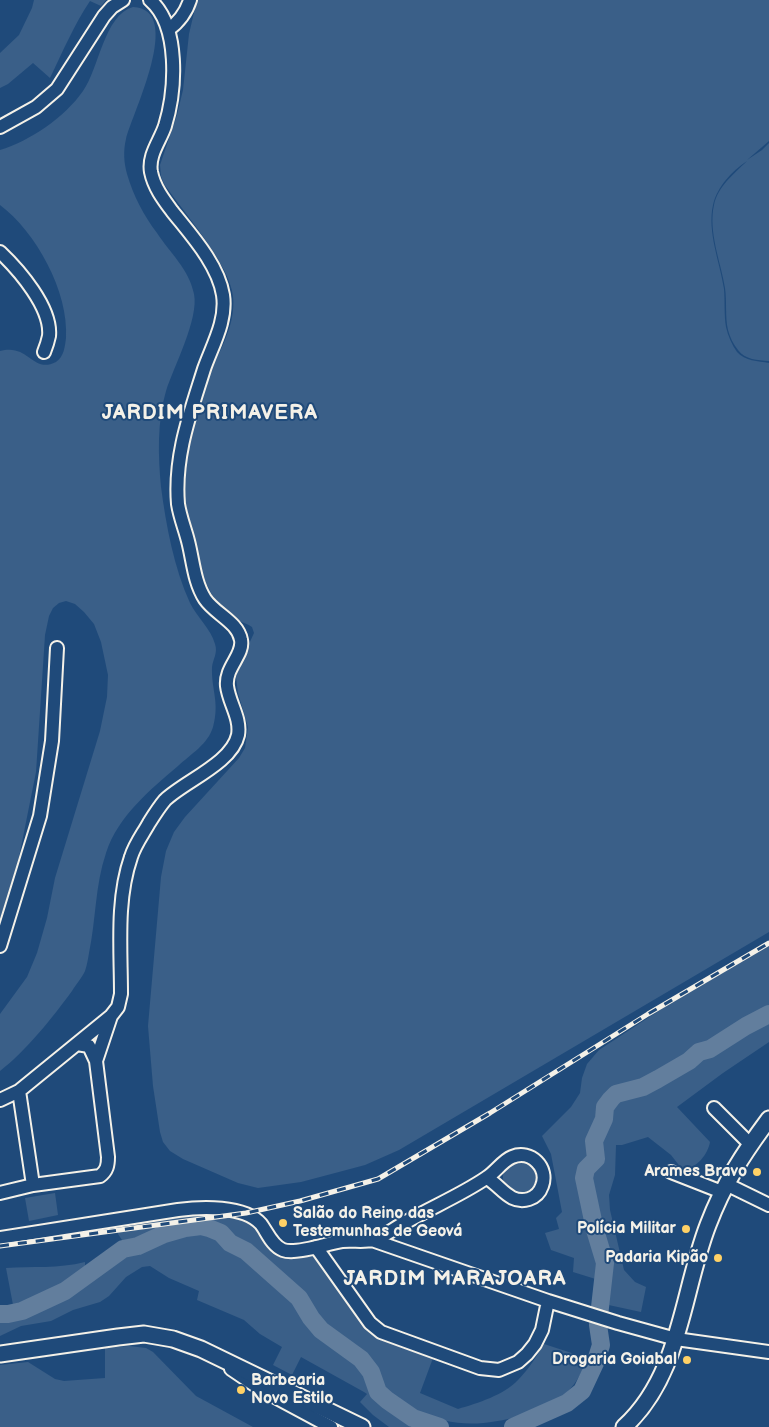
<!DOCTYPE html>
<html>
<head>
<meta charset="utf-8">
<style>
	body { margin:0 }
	canvas { display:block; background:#1f4a7a }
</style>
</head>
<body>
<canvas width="769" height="1427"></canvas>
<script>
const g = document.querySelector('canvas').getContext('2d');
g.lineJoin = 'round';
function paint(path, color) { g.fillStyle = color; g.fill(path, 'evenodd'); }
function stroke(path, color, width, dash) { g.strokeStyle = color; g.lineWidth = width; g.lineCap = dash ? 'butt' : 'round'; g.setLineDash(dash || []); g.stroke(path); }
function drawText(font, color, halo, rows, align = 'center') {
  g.font = font + ' "Balsamiq Sans",sans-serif'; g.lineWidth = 4; g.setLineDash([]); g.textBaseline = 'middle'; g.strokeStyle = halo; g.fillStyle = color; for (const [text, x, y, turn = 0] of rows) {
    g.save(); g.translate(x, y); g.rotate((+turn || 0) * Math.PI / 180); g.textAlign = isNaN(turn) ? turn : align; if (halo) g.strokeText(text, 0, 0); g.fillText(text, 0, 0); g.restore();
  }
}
const green = new Path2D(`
	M34,0H106L101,6L90,1C74,25 63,51 50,78L33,63L8,84L0,88V53L19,35L32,8Z
	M197,0H769V141L747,160L762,150L769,143V361C758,360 745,360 738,350C733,344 730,337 728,330C725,317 727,302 725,288C721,262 708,232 714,205C718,186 734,174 747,161C732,171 717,187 713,205C707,232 720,262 724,289C725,302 724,315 726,327C728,336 732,345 737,352C745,361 758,361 769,363V932L399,1150L365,1165L335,1173L301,1182L258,1188L238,1183L183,1159L170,1151L163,1142L160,1132L153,1086L148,1026L161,877L166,851L174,832L185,817L239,758L245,748L248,727L238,693L236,677L238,668L254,633L252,627C248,624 243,623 238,620C207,599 204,579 195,544C192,533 188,522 185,511C176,468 192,415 209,375C220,350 236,325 233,296C230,265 183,211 164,184L161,176L160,165L177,115L183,90L189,34Z
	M133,7C185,9 132,114 126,139C123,151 124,163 127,174C133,195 144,216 157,233C170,253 189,269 194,294C199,319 174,366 166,391C157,421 158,457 161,487C166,525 174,568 190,603C197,617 211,629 215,644C218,653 213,659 212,667C211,689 220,702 213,727C208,744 191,754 178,766C150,790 118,816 106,853C95,885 96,920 89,953C88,959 87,965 85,971C82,978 76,984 72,991C53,1017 26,1051 0,1071V1014L27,977L37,953L47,918L55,878L100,731L107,697L108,675L101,642L94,624L84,612L75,604L66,601L59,603L53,608L49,616L45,635L36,772L18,862L0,919V351C29,343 32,374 56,362C64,357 65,346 66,338C69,292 36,232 0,205V150C30,141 65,117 83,91C99,69 104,15 133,7Z
	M769,946V1009L747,1020L733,1032L714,1044L694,1050L688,1057L675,1061L642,1081L614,1091L607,1096L601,1103L597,1110L600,1122L589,1143L590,1154L583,1164L581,1172L587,1213L600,1255L602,1281L573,1272L574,1258L551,1250L545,1233L559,1229L556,1218L562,1212L551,1154L542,1136L571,1107L580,1093L582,1078L587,1064L599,1050L669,1004Z
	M769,1016V1042L723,1073L677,1107L710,1142C708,1154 696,1170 682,1169L671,1155L648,1137L622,1145H616L615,1175L609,1195L610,1210L624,1270L635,1282L646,1287L641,1312L604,1304C606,1289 609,1273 607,1258C605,1235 591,1214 589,1191C588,1179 596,1173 598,1162C599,1157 597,1152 596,1147C600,1142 608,1126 609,1120C610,1115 609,1112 610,1107L628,1095L646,1093Z
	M523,1157L540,1169L534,1192L517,1196L504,1184C500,1166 509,1165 523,1157Z
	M55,1193L58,1215L29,1221L25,1198Z
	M189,1210L242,1216L299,1256L313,1255L366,1325L433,1358L420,1393L458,1409C478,1403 504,1395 518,1380C529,1369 536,1357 544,1344L587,1358C574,1395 558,1402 523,1415C481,1427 454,1427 414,1411C403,1406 393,1401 386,1392C378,1382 376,1368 368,1359C358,1347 343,1343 331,1333C320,1323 312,1309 303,1298C285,1277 262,1259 240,1243C233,1238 227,1231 219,1228C202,1221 171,1224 156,1231C145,1235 136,1244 124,1243L118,1234L119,1223Z
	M188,1232C228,1232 269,1273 294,1301C305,1313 312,1327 323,1337C334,1348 350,1352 360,1364C367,1370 369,1379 374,1387C386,1407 404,1422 427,1427H389L373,1415L360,1402L367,1394L364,1392L301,1357L292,1375L273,1365L282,1347L260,1334L244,1320L197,1300L199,1291L169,1278L150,1266L142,1267L126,1277L109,1296L100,1302L73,1310L51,1321L21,1326L0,1336V1317L14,1316L72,1293L110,1261L120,1254L162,1238Z
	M99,1258L89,1272L76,1283L14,1310L6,1268C33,1266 58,1269 85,1262V1267Z
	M129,1346L146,1348L153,1352L196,1396L253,1427H0V1365L28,1362L55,1379L64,1381L105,1378V1348Z`);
const river = new Path2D(`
	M0,1314H8L22,1311L65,1291L123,1249L138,1246L164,1234L185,1228L201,1226L209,1228L221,1233L230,1243L246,1251L299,1298L311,1318L321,1330L361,1359L371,1372L378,1392L387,1400L413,1418L440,1427
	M513,1427L567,1403L582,1391L596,1361L601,1345L598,1325L605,1263L595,1230L584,1178L586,1169L596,1159L594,1141L604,1119L605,1107L611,1099L616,1094L643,1087L658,1079L689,1061L699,1052L710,1049L746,1026L769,1014`);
const minor = new Path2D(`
	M168,30C179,22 186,13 190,0
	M0,127L36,107L57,89L104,16L112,7L123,0
	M0,252C19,270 52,308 49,336C48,341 46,347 44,352
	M0,946L40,816L52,741L57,648
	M96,1061L111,1016L118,1007L121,994C121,949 116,900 131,857C135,844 143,834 149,823C154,815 159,807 165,800C185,781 232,763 238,735C241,718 229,703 227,686C225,667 244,655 241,640C238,622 215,614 205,599C194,582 193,560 188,541C185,529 180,517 178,504C174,456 190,414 204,369C212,346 227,321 223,295C218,264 191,235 172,211C163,199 154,187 151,172C148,155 160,141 165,126C176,90 180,26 150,0
	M19,1091L33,1185
	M0,1100L19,1091L111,1016
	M714,1108L750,1144
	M671,1172L722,1192
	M726,1184L769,1205
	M0,1193L33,1185L100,1176C107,1171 108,1165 108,1157L96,1061L89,1046L77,1044
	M0,1238L178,1210C201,1207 244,1205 261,1224C267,1232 272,1246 283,1250C296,1255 328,1243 342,1241C352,1240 364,1242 373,1240C384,1237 396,1227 406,1222C432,1207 461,1195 486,1178C496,1172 502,1161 512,1157C531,1149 549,1168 542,1186C540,1192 535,1197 529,1199C510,1205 501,1186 487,1178
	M372,1240L548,1301L618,1323L676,1339L769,1352
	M316,1247L370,1323L381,1332L480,1368L499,1370L518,1362L527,1354L535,1344L542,1330L548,1301
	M231,1369L262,1390L331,1427`);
const major = new Path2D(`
	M0,1354L118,1337L144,1334L173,1339L201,1349L362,1427
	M624,1427C681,1375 682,1292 708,1225C724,1183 743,1154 769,1119`);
const rail = new Path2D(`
	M0,1246L246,1213L300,1201L378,1179L490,1113L648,1014L769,943`);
const markers = [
	[757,1172,5,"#ffd166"],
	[283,1223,5,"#ffd166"],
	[686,1229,5,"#ffd166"],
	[718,1258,5,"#ffd166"],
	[687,1360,5,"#ffd166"],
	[241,1390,5,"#ffd166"]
];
const poiNames = [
	["Arames Bravo",747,1172],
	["Salão do Reino das",293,1214,"left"],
	["Testemunhas de Geová",293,1232,"left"],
	["Polícia Militar",676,1229],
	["Padaria Kipão",708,1258],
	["Drogaria Goiabal",677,1360],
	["Barbearia",251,1381,"left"],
	["Novo Estilo",251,1399,"left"]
];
const districtNames = [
	["JARDIM PRIMAVERA",210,414],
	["JARDIM MARAJOARA",455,1280]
];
paint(green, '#3a5f88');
stroke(river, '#627e9d', 18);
stroke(minor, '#f4f1e8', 16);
stroke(major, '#f4f1e8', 19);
stroke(minor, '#1f4a7a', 12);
stroke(major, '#1f4a7a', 15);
stroke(rail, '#f4f1e8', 5);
stroke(rail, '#1f4a7a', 3, [9]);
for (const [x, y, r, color] of markers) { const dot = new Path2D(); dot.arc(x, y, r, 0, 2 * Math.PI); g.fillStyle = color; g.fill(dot); stroke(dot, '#1f4a7a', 2); }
drawText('bold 16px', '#f4f1e8', '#1f4a7a', poiNames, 'right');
g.letterSpacing = '1px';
drawText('bold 21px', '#f4f1e8', '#1f4a7a', districtNames);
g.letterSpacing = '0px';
</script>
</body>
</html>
